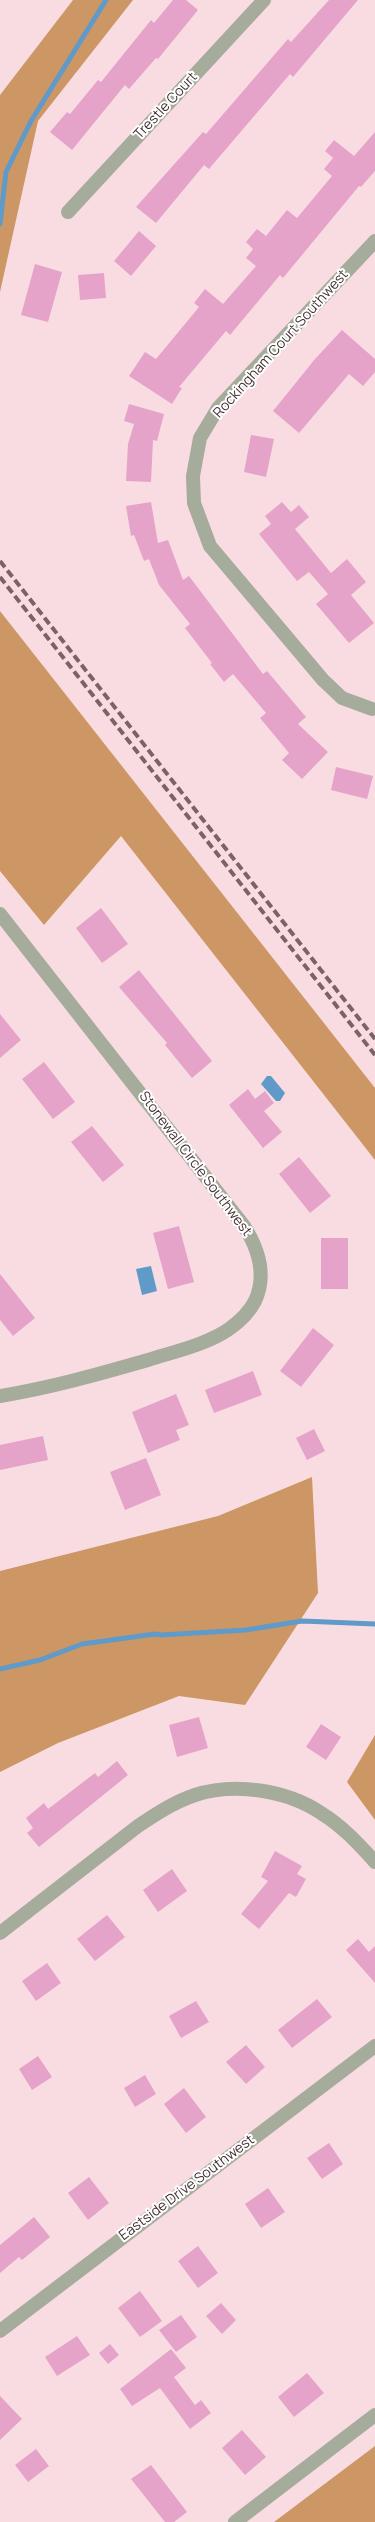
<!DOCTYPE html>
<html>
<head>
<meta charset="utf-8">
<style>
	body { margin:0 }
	canvas { display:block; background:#f9dce1 }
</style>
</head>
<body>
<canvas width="375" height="2522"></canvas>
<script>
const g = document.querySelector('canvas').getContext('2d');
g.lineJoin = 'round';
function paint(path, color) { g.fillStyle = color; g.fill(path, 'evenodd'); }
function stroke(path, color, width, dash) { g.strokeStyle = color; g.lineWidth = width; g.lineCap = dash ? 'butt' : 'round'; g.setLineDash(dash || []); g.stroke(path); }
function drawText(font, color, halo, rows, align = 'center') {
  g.font = font + ' Manrope,sans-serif'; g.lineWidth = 4; g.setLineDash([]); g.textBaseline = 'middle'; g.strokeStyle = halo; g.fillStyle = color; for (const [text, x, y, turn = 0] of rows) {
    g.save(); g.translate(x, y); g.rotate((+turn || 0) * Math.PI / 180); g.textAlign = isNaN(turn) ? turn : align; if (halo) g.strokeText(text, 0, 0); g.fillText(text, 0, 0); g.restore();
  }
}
const forest = new Path2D(`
	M73,0H133L38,121L0,292V95Z
	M0,611L375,1088V1160L121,836L44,925L0,871Z
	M312,1477L318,1593L245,1705L179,1696L58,1743L0,1772V1571L218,1516Z
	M375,1735V1820L347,1782Z
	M375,2446V2522H274Z`);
const water = new Path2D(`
	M267,1076H271L285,1093L280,1101H276L261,1084Z
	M151,1266L157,1291L142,1295L136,1269Z`);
const stream = new Path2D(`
	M0,224L6,172L31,121L106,0
	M0,1669L40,1660L82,1644L155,1634L161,1635L246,1630L302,1621L375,1624`);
const building = new Path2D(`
	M173,0H186L198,10L158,59L156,58L129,89L125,85L72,150L50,132L67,112L70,114L98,80L101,82L151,20L154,23Z
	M329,0H358L293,77L290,74L209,169L204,165L156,223L136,207L203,132L206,134L288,39L291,42Z
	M375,132V171L361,187L359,186L283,278L280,275L230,335L226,331L179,387L182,388L172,404L129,376L145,352L156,359L199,307L194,303L205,289L223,304L256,266L246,258L253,249L246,242L257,229L266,236L287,210L297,218L332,176L324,169L333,158L325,151L334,140L354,156Z
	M139,231L156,246L131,276L114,261Z
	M35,264L62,272L48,322L21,315Z
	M104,273L106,298L80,300L78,275Z
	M342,330L375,359V372L363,386L349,374L299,433L273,411L315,359Z
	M129,404L164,414L157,441L153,440L151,482L126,481L128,444L134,424L124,421Z
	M251,435L274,439L266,477L244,472Z
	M151,502L158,543L168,540L183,580L189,576L263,674L267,671L306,717L298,724L328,752L302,779L282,760L289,753L260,718L266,713L233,674L224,682L210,664L212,663L185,628L190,624L159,585L149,559L144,561L134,535L131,536L126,506Z
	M282,502L291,512L299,505L309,517L295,529L331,573L347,559L366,582L351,595L374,623L349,643L316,604L328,594L309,572L297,581L259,534L271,524L265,516Z
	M336,767L373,776L367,799L331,790Z
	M101,908L128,944L102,963L76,928Z
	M139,970L212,1061L192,1078L165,1045L167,1043L119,987Z
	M0,1014L21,1040L0,1058Z
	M44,1062L75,1102L53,1119L22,1079Z
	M248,1089L255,1099L265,1091L274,1103L264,1111L282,1132L263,1148L229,1105Z
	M92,1126L124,1165L103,1182L71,1142Z
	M299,1157L331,1196L310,1213L279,1174Z
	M179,1226L194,1282L168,1289L153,1233Z
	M321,1238H348V1289H321Z
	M0,1274L35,1318L13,1336L0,1320Z
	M313,1328L334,1345L301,1387L280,1371Z
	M253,1371L262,1395L214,1413L205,1390Z
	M176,1394L189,1425L176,1430L180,1440L148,1453L132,1412Z
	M314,1429L325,1451L307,1460L296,1438Z
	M43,1436L48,1460L0,1470V1445Z
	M146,1458L161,1495L125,1510L110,1472Z
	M199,1717L208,1748L177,1757L169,1725Z
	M321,1724L341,1737L326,1760L306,1747Z
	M117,1761L128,1775L39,1847L27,1833L33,1828L26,1818L44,1803L48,1809L95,1773L98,1777Z
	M275,1851L302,1866L297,1874L306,1879L296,1897L289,1893L259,1929L241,1914L268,1881L261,1877Z
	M172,1869L187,1891L158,1912L143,1890Z
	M107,1915L125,1937L95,1961L77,1939Z
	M358,1939L369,1952L375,1946V1983L346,1950Z
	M47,1963L61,1983L36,2001L22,1981Z
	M317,1999L332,2017L292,2048L278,2030Z
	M196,2001L209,2022L181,2038L169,2016Z
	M246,2045L265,2067L246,2084L226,2062Z
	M38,2056L52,2077L32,2090L19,2069Z
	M145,2075L156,2094L135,2107L124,2088Z
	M184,2088L206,2117L186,2133L164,2104Z
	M329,2143L343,2164L322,2179L307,2158Z
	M89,2177L109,2203L88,2220L68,2193Z
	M268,2188L285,2212L261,2228L245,2204Z
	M34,2217L50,2237L22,2260L19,2257L0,2273V2245Z
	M198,2246L218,2273L198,2288L178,2261Z
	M140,2291L162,2321L140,2337L118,2308Z
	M221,2303L236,2320L222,2334L206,2316Z
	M181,2315L197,2337L176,2352L159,2330Z
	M77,2336L90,2355L57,2376L45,2357Z
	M110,2344L119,2355L108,2364L99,2353Z
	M171,2349L186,2368L174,2377L195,2405L201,2400L211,2413L190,2429L160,2388L132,2406L120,2389Z
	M307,2373L324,2393L294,2417L278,2397Z
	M0,2396L22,2419L0,2440Z
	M242,2430L266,2457L245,2475L222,2448Z
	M36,2449L49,2466L28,2482L15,2465Z
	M151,2465L187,2512L174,2522H165L131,2479Z`);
const minor = new Path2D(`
	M68,212L264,0
	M372,709L342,698L323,680L210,546L194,503L193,476L200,438L218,408L375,241
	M0,914L244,1226C258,1248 267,1275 255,1301C250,1311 239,1322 229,1329C208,1344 173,1352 148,1360C99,1374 50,1388 0,1396
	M0,1933L138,1826C156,1814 174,1802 195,1795C234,1782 287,1790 321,1813C342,1826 358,1843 375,1862
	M0,2331L375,2046
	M235,2522L375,2415`);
const rail = new Path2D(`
	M0,561L375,1039
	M0,577L375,1055`);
const streetNames = [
	["Trestle Court",166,106,-47],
	["Rockingham Court Southwest",281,344,-48],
	["Stonewall Circle Southwest",195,1164,53],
	["Eastside Drive Southwest",187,2188,-37]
];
paint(forest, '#cc9764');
paint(water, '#609ac9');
stroke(stream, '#609ac9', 5);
paint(building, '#e6a3c9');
stroke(minor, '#a5ac9b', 14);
stroke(rail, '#796367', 4, [8, 4]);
drawText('14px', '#443135', '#fff', streetNames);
</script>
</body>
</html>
